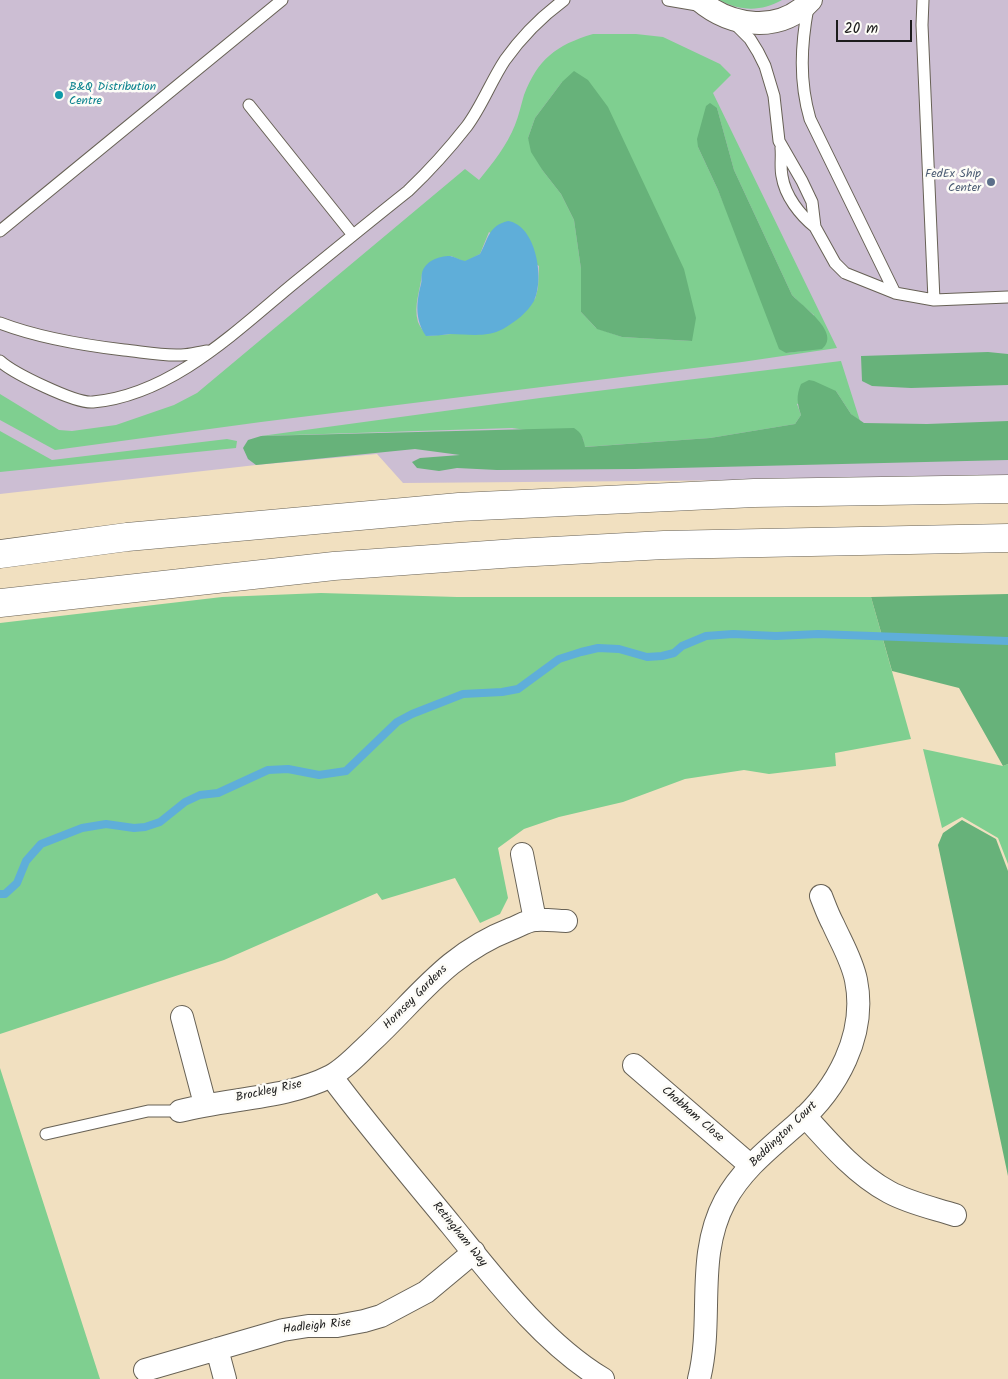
<!DOCTYPE html>
<html>
<head>
<meta charset="utf-8">
<style>
	body { margin:0 }
	#map { position:relative; width:1008px; height:1379px; overflow:hidden; background:#f1e0c0; font-family:Kalam,sans-serif }
	canvas { display:block }
	.scale { position:absolute; left:836px; top:20px; width:76px; height:22px; box-sizing:border-box; border:2px solid #1c1c1c; border-top:0; padding-left:6px; font-size:15px; line-height:18px; white-space:nowrap; color:#1c1c1c; -webkit-text-stroke:4px #fdfcf7; paint-order:stroke }
</style>
</head>
<body>
<div id="map">
<canvas width="1008" height="1379"></canvas>
<div class="scale">20 m</div>
</div>
<script>
const g = document.querySelector('canvas').getContext('2d');
g.lineJoin = 'round';
function paint(path, color) { g.fillStyle = color; g.fill(path, 'evenodd'); }
function stroke(path, color, width, dash) { g.strokeStyle = color; g.lineWidth = width; g.lineCap = dash ? 'butt' : 'round'; g.setLineDash(dash || []); g.stroke(path); }
function drawText(font, color, halo, rows, align = 'center') {
  g.font = font + ' Kalam,sans-serif'; g.lineWidth = 5; g.setLineDash([]); g.textBaseline = 'middle'; g.strokeStyle = halo; g.fillStyle = color; for (const [text, x, y, turn = 0] of rows) {
    g.save(); g.translate(x, y); g.rotate((+turn || 0) * Math.PI / 180); g.textAlign = isNaN(turn) ? turn : align; if (halo) g.strokeText(text, 0, 0); g.fillText(text, 0, 0); g.restore();
  }
}
const industrial = new Path2D(`
	M0,0H1008V478L403,483L377,454L256,465L0,494Z`);
const green = new Path2D(`
	M719,0H782C761,12 740,11 719,0Z
	M593,34H636L663,37L720,64L731,75L713,93L837,348L742,362L261,422L55,450L0,420V394L59,430L72,431L116,425L174,405L197,393L465,169L479,180C493,163 507,145 515,125C519,115 521,105 524,95C538,59 556,45 593,34ZM562,82L692,341L622,337L596,328L581,312V269L574,220L561,194L543,171L528,138L535,118ZM717,108L734,170L792,295L802,305L814,315L802,351L786,353L718,190L698,147ZM489,232L539,266L538,288L535,299L451,334L427,336C424,332 420,327 418,322C413,305 421,289 422,273L451,256L465,262L480,254Z
	M841,361L860,421L851,414L836,391L797,404L801,415L795,424L710,438L584,447L583,438L512,428L261,436L540,398Z
	M0,431L52,460L227,439L237,441L236,448L0,472Z
	M321,593L457,597H871L911,739L835,753L836,766L769,774L744,770L685,779L623,802L559,817L524,829L498,848L508,898L500,914L480,923L455,878L382,900L377,893L224,960L0,1034V623L222,597Z
	M923,749L1003,766L1008,764V864L998,838L962,817L942,828Z
	M0,1068L100,1379H0Z`);
const forest = new Path2D(`
	M574,71L588,80L608,107L684,269L696,318L692,341L622,337L597,329L581,312V269L574,220L561,194L543,171L531,152L528,138L535,118L562,82Z
	M710,103L717,108L734,170L792,295C802,306 842,333 822,349L786,353L779,349L718,190L698,147L697,139L706,106Z
	M988,352L1008,354V385L911,388L872,386L862,381L861,356Z
	M809,380L814,381L836,391L851,414L864,423L927,424L1008,421V460L635,469L497,470L457,468L439,471L417,468L412,462L420,458L460,455L415,449L256,465L248,459L243,448L248,440L261,436L574,428C582,433 583,438 585,447L710,438L795,424L801,415C797,403 796,396 801,384Z
	M1008,594V764L1003,766L959,688L892,671L871,597Z
	M962,820L996,839L1008,871V1176L938,845L943,833Z`);
const water = new Path2D(`
	M508,221C536,225 545,279 534,301C527,313 515,322 503,329C486,338 468,334 450,334C442,335 434,336 426,336C415,320 416,303 421,284C422,281 421,276 422,273C425,261 439,256 450,256C455,257 460,260 465,261L480,254C489,238 488,226 508,221Z`);
const stream = new Path2D(`
	M0,894H5L17,883L26,861L41,844L82,828L106,824L134,828L145,827L160,822L185,802L200,795L218,793L268,770L288,769L319,775L346,771L397,722L412,714L463,694L502,692L518,689L559,659L581,652L598,648L619,649L647,657L662,656L674,653L682,646L706,636L733,634L776,636L818,634L1008,641`);
const lane = new Path2D(`
	M668,0L703,6
	M923,0L922,25L934,300
	M808,7C801,45 799,81 810,119L895,293
	M734,23L750,39L758,52L765,66L774,96L779,141L802,181L812,202L815,227L835,263L845,273L895,293L934,300L1008,297
	M249,105L353,235
	M781,148C782,157 780,167 782,176C785,196 800,215 815,227
	M0,231L282,0
	M0,323C39,338 82,345 124,350C143,352 162,356 181,355C190,355 199,352 207,351
	M0,361C13,373 76,404 93,402C171,395 235,332 293,284C331,253 369,222 408,191C429,171 449,149 467,126C482,106 491,81 505,60C522,36 541,17 564,0
	M46,1134L148,1111H180`);
const street = new Path2D(`
	M699,0C731,27 780,34 811,0
	M522,854L535,920
	M182,1017L205,1104
	M634,1065L751,1166
	M331,1076C369,1127 410,1175 451,1225C494,1278 543,1343 603,1379
	M180,1111C228,1098 286,1099 331,1076C346,1068 359,1053 371,1042C419,997 447,954 511,929C519,926 528,920 536,920C546,919 557,921 566,921
	M805,1116C830,1144 856,1174 889,1192C909,1203 933,1208 955,1215
	M217,1349L225,1379
	M145,1370L283,1330L308,1326H337L364,1321L381,1316L426,1292L474,1252
	M699,1379C714,1319 695,1257 725,1201C742,1169 771,1147 797,1124C837,1089 867,1035 856,980C852,960 841,942 833,924C828,915 825,906 821,896`);
const highway = new Path2D(`
	M0,554L127,537L459,507L754,493L1008,489
	M0,603L334,566L516,553L664,545L1008,538`);
const markers = [
	[59,95,5,"#0f9aa8"],
	[991,182,5,"#5c6f8a"]
];
const cultureNames = [
	["B&Q Distribution",69,88],
	["Centre",69,102]
];
const serviceNames = [
	["FedEx Ship",981,175],
	["Center",981,189]
];
const streetNames = [
	["Hornsey Gardens",416,998,-45],
	["Brockley Rise",269,1092,-12],
	["Chobham Close",692,1115,41],
	["Beddington Court",784,1135,-44],
	["Retingham Way",459,1235,51],
	["Hadleigh Rise",317,1327,-6]
];
paint(industrial, '#ccbed3');
paint(green, '#7fcf90');
paint(forest, '#67b27a');
paint(water, '#5faed9');
stroke(stream, '#5faed9', 8);
stroke(lane, '#676155', 13);
stroke(street, '#676155', 24);
stroke(highway, '#676155', 29);
stroke(lane, '#fff', 11);
stroke(street, '#fff', 22);
stroke(highway, '#fff', 28);
for (const [x, y, r, color] of markers) { const dot = new Path2D(); dot.arc(x, y, r, 0, 2 * Math.PI); g.fillStyle = color; g.fill(dot); stroke(dot, '#fdfcf7', 2); }
drawText('12px', '#0d838f', '#fdfcf7', cultureNames, 'left');
drawText('12px', '#4e5e75', '#fdfcf7', serviceNames, 'right');
drawText('12px', '#1c1c1c', '#fdfcf7', streetNames);
</script>
</body>
</html>
